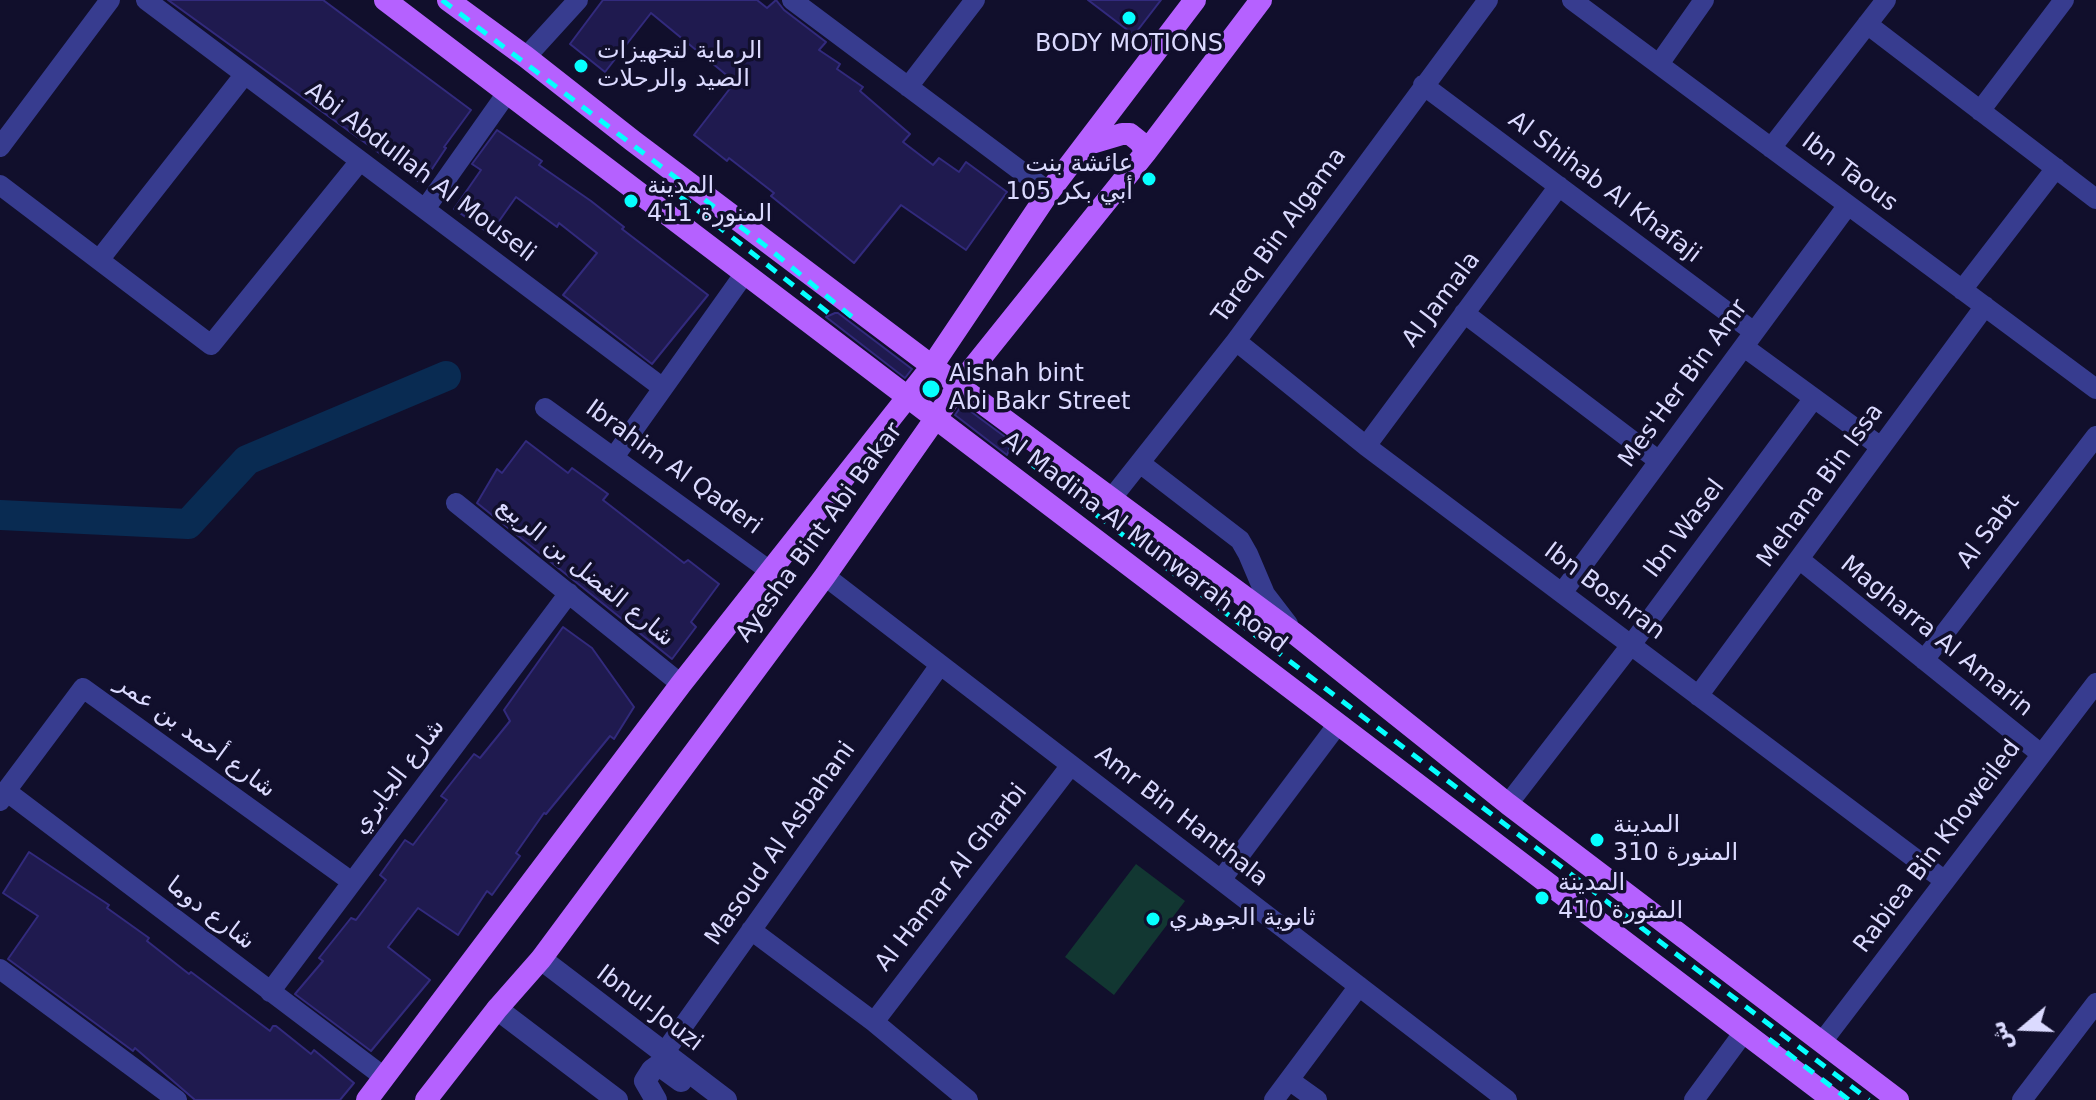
<!DOCTYPE html>
<html>
<head>
<meta charset="utf-8">
<style>
	body { margin:0 }
	#map { position:relative; width:2096px; height:1100px; overflow:hidden; background:#110f2c; font-family:"DejaVu Sans","Noto Sans Arabic",sans-serif }
	canvas { display:block }
	.north { position:absolute; left:1984px; top:988px; width:80px; height:80px; -webkit-text-stroke:6px #110f2c; paint-order:stroke; rotate:251deg; font-size:22px; font-weight:700; line-height:32px; text-align:center; color:#dbdaff }
	.north::after { content:''; display:block; margin:auto; width:28px; height:36px; background:#dbdaff; clip-path:polygon(50% 0,100% 100%,50% 72%,0 100%) }
</style>
</head>
<body>
<div id="map">
<canvas width="2096" height="1100"></canvas>
<div class="north">ش</div>
</div>
<script>
const g = document.querySelector('canvas').getContext('2d');
g.lineJoin = 'round';
function paint(path, color) { g.fillStyle = color; g.fill(path, 'evenodd'); }
function stroke(path, color, width, dash) { g.strokeStyle = color; g.lineWidth = width; g.lineCap = dash ? 'butt' : 'round'; g.setLineDash(dash || []); g.stroke(path); }
function drawText(font, color, halo, rows, align = 'center') {
  g.font = font + ' "DejaVu Sans","Noto Sans Arabic",sans-serif'; g.lineWidth = 7; g.setLineDash([]); g.textBaseline = 'middle'; g.strokeStyle = halo; g.fillStyle = color; for (const [text, x, y, turn = 0] of rows) {
    g.save(); g.translate(x, y); g.rotate((+turn || 0) * Math.PI / 180); g.textAlign = isNaN(turn) ? turn : align; if (halo) g.strokeText(text, 0, 0); g.fillText(text, 0, 0); g.restore();
  }
}
const green = new Path2D(`
	M1136,864L1185,901L1114,995L1065,957Z`);
const river = new Path2D(`
	M0,515L188,524L247,460L446,376`);
const building = new Path2D(`
	M168,0H323L471,110L444,147L446,148L422,184Z
	M603,0H757L767,8L776,0L784,10L826,42L819,50L840,64L837,69L863,87L860,91L910,134L903,142L933,165L939,158L959,172L966,162L1007,192L966,250L901,205L854,263L771,196L774,193L729,158L727,161L694,135L735,82L651,13L605,72L570,44Z
	M1088,0H1161L1134,35Z
	M497,130L542,161L539,165L591,201L624,227L622,229L708,295L652,364L563,295L597,253L559,223L557,227L516,197L490,234L454,209L481,170L472,164Z
	M835,313H838L912,369L905,378L826,317Z
	M962,405L1008,439L1010,447L1007,455L955,415Z
	M526,441L568,473L572,468L608,494L603,500L684,563L688,560L719,584L691,622L696,627L672,659L477,503L497,469L502,473Z
	M563,627L592,648L634,707L614,739L610,736L546,814L544,813L516,853L520,856L492,895L487,891L458,935L418,908L388,947L430,980L371,1051L295,994L323,961L319,958L351,918L356,920L386,880L380,875L405,840L413,845L447,800L441,796L474,754L480,758L510,721L504,710Z
	M29,852L109,905L107,908L149,938L147,941L189,974L191,972L270,1031L273,1026H276L311,1054L314,1050L354,1083L340,1100H195L135,1048L133,1051L8,959L38,916L3,893Z`);
const minor = new Path2D(`
	M146,0L663,388
	M792,0L1049,192
	M1572,0L2096,389
	M1867,24L2096,199
	M526,57L578,0
	M1659,64L1704,0
	M1423,85L1754,332
	M908,87L975,0
	M1980,111L2064,0
	M0,147L110,0
	M1771,148L1886,0
	M0,185L211,345L360,161
	M425,209L507,93
	M99,260L245,74
	M1962,290L2056,168
	M1464,313L1659,461
	M1236,341L1366,446L1945,881
	M1744,347L1881,447
	M545,408L770,571
	M1366,446L1559,186
	M614,457L745,273
	M1140,463L1240,540L1248,554L1265,594L1288,624
	M1111,499L1236,341L1488,0
	M456,503L681,684
	M1799,559L2041,754
	M825,576L1507,1100
	M1562,593L1848,205
	M1924,660L2096,436
	M1698,696L1985,306
	M6,791L384,1077
	M0,801L6,791L83,688L352,882
	M1508,804L1631,645L1814,398
	M1221,880L1338,724
	M751,930L874,1022L968,1100
	M0,969L177,1100
	M270,992L569,593
	M874,1022L1071,765
	M1822,1042L2096,683
	M664,1053L940,665
	M1289,1080L1317,1100
	M1274,1100L1359,986
	M1694,1100L1744,1032
	M2022,1100L2096,1003`);
const tertiary = new Path2D(`
	M541,959L726,1100
	M497,1009L617,1100
	M656,1100L645,1081L652,1070L659,1065L681,1081`);
const primary = new Path2D(`
	M385,0L1833,1100
	M448,0L526,57L633,141L932,366L1295,634L1508,804L1898,1100
	M1085,145L1122,134H1130L1140,142L1146,152
	M367,1100L681,684L932,366L1049,192L1195,0
	M426,1100L497,1009L541,959L825,576L959,385L1146,152L1261,0`);
const rail = new Path2D(`
	M442,0L767,247L852,317
	M663,183L831,315
	M1010,447L1078,501L1869,1100
	M1769,1039L1849,1100`);
const markers = [
	[1129,18,8,"#06ffff"],
	[581,66,8,"#06ffff"],
	[1149,179,8,"#06ffff"],
	[631,201,8,"#06ffff"],
	[931,389,10,"#06ffff"],
	[1597,840,8,"#06ffff"],
	[1542,898,8,"#06ffff"],
	[1153,919,8,"#06ffff"]
];
const poiNames = [
	["BODY MOTIONS",1129,45,"center"],
	["الرماية لتجهيزات",597,52],
	["الصيد والرحلات",597,80],
	["عائشة بنت",1133,165,"right"],
	["أبي بكر 105",1133,193,"right"],
	["المدينة",647,187],
	["المنورة 411",647,215],
	["Aishah bint",949,375],
	["Abi Bakr Street",949,403],
	["المدينة",1613,826],
	["المنورة 310",1613,854],
	["المدينة",1558,884],
	["المنورة 410",1558,912],
	["ثانوية الجوهري",1169,919]
];
const streetNames = [
	["Abi Abdullah Al Mouseli",420,173,37],
	["Ibn Taous",1849,173,37],
	["Al Shihab Al Khafaji",1604,188,37],
	["Tareq Bin Algama",1280,236,-54],
	["Al Jamala",1442,300,-53],
	["Mes'Her Bin Amr",1684,384,-54],
	["Ibrahim Al Qaderi",673,468,36],
	["Mehana Bin Issa",1821,486,-54],
	["Ibn Wasel",1685,529,-53],
	["Al Sabt",1989,532,-53],
	["Ayesha Bint Abi Bakar",820,533,-54],
	["Al Madina Al Munwarah Road",1144,543,37],
	["شارع الفضل بن الربيع",585,573,39],
	["Ibn Boshran",1604,592,37],
	["Magharra Al Amarin",1936,637,39],
	["شارع أحمد بن عمر",195,737,36],
	["شارع الجابري",399,777,-53],
	["Amr Bin Hanthala",1181,817,38],
	["Masoud Al Asbahani",781,844,-55],
	["Rabiea Bin Khoweiled",1938,847,-53],
	["Al Hamar Al Gharbi",952,878,-52],
	["شارع دوما",210,914,37],
	["Ibnul-Jouzi",649,1009,37]
];
paint(green, '#123732');
stroke(river, '#092b52', 30);
paint(building, '#1f1a4f');
stroke(building, '#322a7d', 2);
stroke(minor, '#373c8f', 20);
stroke(tertiary, '#373c8f', 22);
stroke(primary, '#b561ff', 22);
stroke(rail, '#06ffff', 5, [12, 10]);
for (const [x, y, r, color] of markers) { const dot = new Path2D(); dot.arc(x, y, r, 0, 2 * Math.PI); g.fillStyle = color; g.fill(dot); stroke(dot, '#110f2c', 3); }
drawText('24px', '#dbdaff', '#110f2c', poiNames, 'left');
drawText('24px', '#dbdaff', '#110f2c', streetNames);
</script>
</body>
</html>
